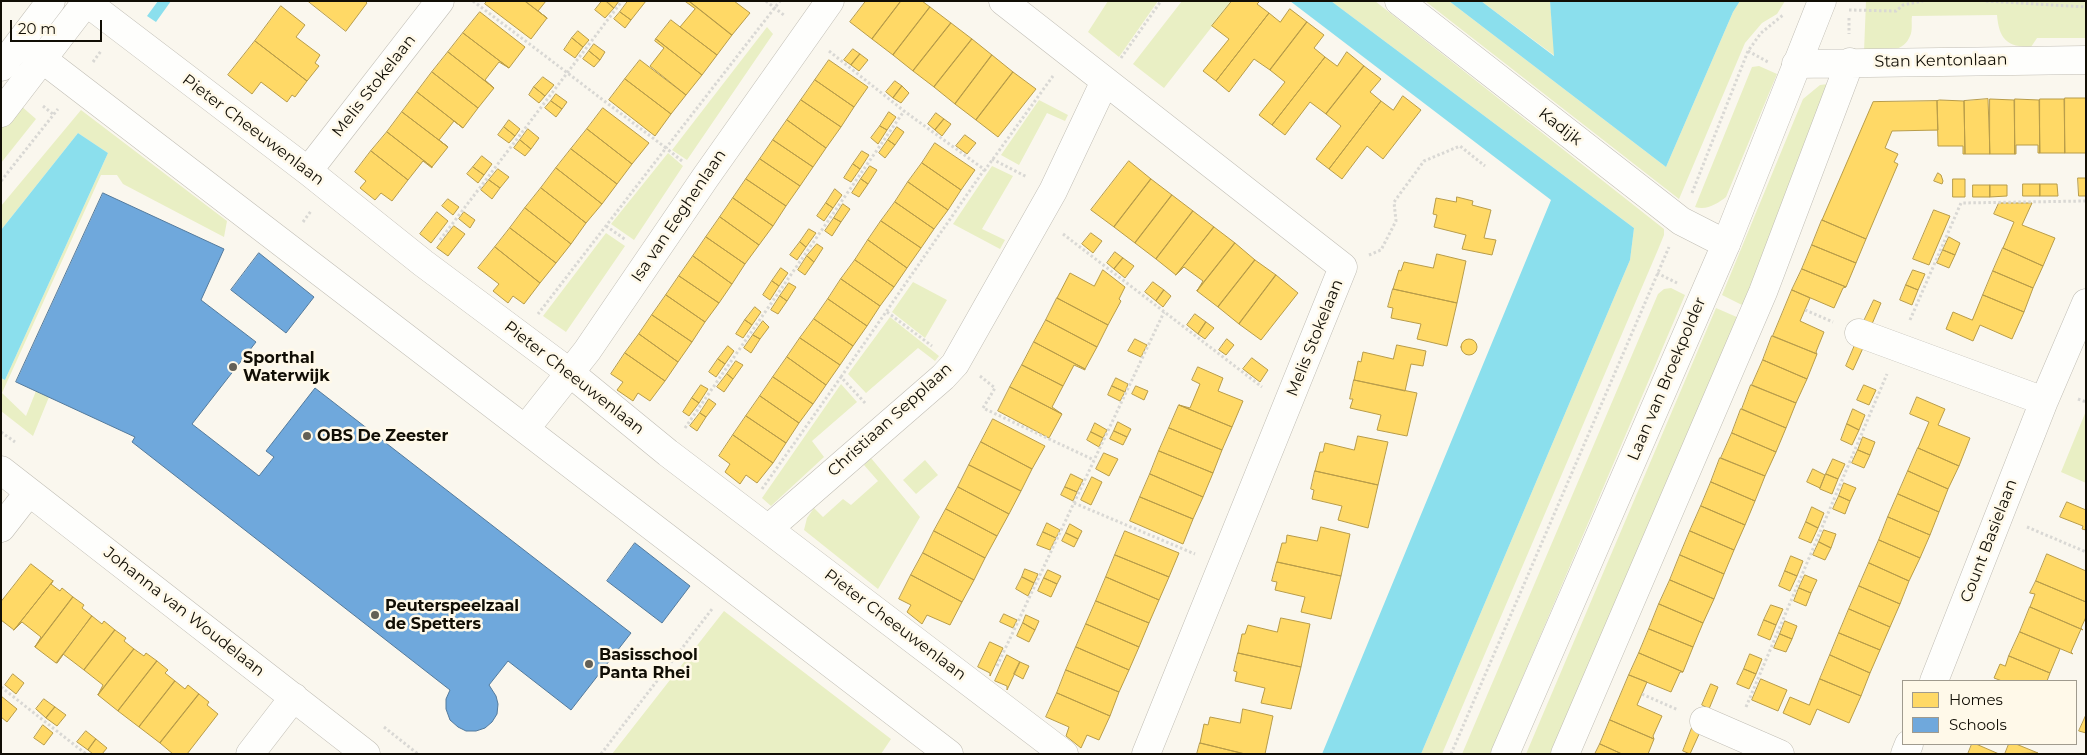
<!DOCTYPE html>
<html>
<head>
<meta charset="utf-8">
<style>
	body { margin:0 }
	#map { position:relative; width:2087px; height:755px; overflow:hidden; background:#faf7ee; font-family:Montserrat,sans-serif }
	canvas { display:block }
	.frame { position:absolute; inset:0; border:2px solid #110e05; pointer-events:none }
	.legend { position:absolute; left:1902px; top:680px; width:175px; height:65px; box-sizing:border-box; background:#fff9e9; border:1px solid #a09b8e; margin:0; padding:6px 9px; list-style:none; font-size:15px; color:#110e05 }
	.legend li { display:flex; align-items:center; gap:10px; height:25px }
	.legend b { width:25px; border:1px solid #a09b8e }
	.scale { position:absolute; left:10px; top:20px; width:92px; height:22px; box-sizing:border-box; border:2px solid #110e05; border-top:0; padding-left:6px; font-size:15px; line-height:18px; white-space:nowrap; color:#110e05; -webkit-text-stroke:4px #fff9e9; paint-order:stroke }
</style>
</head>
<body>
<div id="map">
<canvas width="2087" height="755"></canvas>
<div class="frame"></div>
<ul class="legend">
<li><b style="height:14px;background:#ffd966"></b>Homes</li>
<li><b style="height:14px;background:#6fa8dc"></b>Schools</li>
</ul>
<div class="scale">20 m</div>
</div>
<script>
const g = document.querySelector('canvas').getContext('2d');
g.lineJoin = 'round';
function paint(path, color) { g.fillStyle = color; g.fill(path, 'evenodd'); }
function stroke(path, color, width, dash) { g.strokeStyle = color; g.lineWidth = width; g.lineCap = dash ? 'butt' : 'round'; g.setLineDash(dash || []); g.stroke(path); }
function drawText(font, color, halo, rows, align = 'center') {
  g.font = font + ' Montserrat,sans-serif'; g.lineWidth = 5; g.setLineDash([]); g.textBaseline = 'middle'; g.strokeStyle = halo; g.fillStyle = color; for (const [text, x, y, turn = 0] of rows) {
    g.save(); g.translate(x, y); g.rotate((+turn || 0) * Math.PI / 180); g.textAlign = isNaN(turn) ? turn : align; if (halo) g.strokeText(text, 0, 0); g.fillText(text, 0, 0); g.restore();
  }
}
const green = new Path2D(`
	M1108,1H1158L1119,57L1088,32Z
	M1182,1H1232L1164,88L1133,64Z
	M1331,1H1375L1664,229V235L1657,252L1442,754H1421L1630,260L1634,228Z
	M1425,1H1449L1666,167L1733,12L1740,1H1785L1777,14L1762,23L1745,43L1679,199Z
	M1481,1H1550L1555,56Z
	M1866,1H2086V38H2037L2031,47C2007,47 1999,39 1997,15L1912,16C1911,22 1913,30 1910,36C1903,54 1880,52 1864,52Z
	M767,27L773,34L687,160L672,150Z
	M1759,66L1777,74L1726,197C1718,203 1707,211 1695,207L1752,67Z
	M1828,84L1744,306L1722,295L1803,99L1820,85Z
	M1039,100L1068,115L1065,121L1047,113L1019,165L1001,155Z
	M20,105L36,119L1,163V129Z
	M81,110L227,221L224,237L123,184L117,175H101L2,393L26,416L36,391L49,397L33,436L1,411V378L5,380L108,153L78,133L1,230V206Z
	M668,153L683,166L634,240L611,224Z
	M992,166L1013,176L982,229L1005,240L1000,249L953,224Z
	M606,233L625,246L566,332L543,316Z
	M913,282L947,300L925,338L892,312Z
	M1671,288L1685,295L1490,754H1462L1658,294L1664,289Z
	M1716,308L1739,318L1552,754H1526Z
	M890,317L939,356L935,361L918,348L866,393L848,374Z
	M841,384L857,402L812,441L824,457L771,506L762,498Z
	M2086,411V483L2061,472Z
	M871,458L920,517L878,589L804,530L807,518L814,508L823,517L843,499L851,505L878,481L864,465Z
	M925,460L938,475L916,494L903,480Z
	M724,611L891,739L881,754H612Z`);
const water = new Path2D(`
	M158,1H171L156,22L147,16Z
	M1290,1H1331L1634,228L1630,260L1421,754H1322L1551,200Z
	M1449,1H1481L1554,56L1550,1H1740L1733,12L1666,167Z
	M78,133L108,153L5,380L1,378V230Z`);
const homes = new Path2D(`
	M308,1H365L367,3L346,31Z
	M487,1H525L547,18L531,39L485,4Z
	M525,1H546L538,11L547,18Z
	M602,1H606L614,8L605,18L595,10Z
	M606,1H619L614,8Z
	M628,1H646L631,20L620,12Z
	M685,1H689L732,35L717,55L680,27L695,9Z
	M689,1H734L750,13L732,35Z
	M866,1H901L872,39L850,22Z
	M901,1H922L930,7L893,55L872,39Z
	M1232,1H1260L1257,4L1269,13L1216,81L1203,71L1229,39L1212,26Z
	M281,6L305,25L296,37L320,55L315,63L319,66L307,81L255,41Z
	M930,7L951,23L913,71L893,55Z
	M1290,9L1307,22L1270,70L1254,59L1229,92L1216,81L1269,13L1280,22Z
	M480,12L525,47L509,68L463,33Z
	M620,12L631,20L625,28L614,19Z
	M671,20L717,55L702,75L656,39Z
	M1307,22L1324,35L1314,48L1325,57L1272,125L1259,115L1285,82L1270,70Z
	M951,23L972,39L934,87L913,71Z
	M578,31L589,40L583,47L572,38Z
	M463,33L509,68L499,62L485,80L494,88L448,52Z
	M572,38L583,47L575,58L564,50Z
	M656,39L702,75L686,95L650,66L664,48L655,41Z
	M972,39L992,55L955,104L934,87Z
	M255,41L307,81L295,97L292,95L287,102L261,82L252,94L228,75Z
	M594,44L605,52L600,60L589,51Z
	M853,49L860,54L851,65L844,60Z
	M589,51L600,60L594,67L583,59Z
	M448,52L494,88L478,108L432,72Z
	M1347,52L1364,66L1326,114L1310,102L1285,135L1272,125L1325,57L1337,66Z
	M860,54L868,60L859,71L851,65Z
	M992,55L1013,72L976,120L955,104Z
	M640,60L686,95L671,114L625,79Z
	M829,60L868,87L854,107L815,80Z
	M1364,66L1381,79L1370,92L1381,101L1329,169L1316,159L1341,126L1326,114Z
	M432,72L478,108L463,128L417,92Z
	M1013,72L1036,89L998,137L976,120Z
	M543,77L554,85L545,96L534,87Z
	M625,79L671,114L655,136L609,100Z
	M815,80L854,107L841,127L801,100Z
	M895,81L902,86L893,98L886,92Z
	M902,86L909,93L901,103L893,98Z
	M534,87L545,96L539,103L529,95Z
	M417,92L463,128L454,121L439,140L448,147L402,112Z
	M556,94L567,102L562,109L551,101Z
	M1403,96L1421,110L1383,159L1367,146L1342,179L1329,169L1381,101L1393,110Z
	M2065,98H2086V153H2065Z
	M1988,99L1990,154H1965L1964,101Z
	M1990,99L2014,100L2015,154H1990Z
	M2015,99L2039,100L2040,153H2038V145H2016V154H2015Z
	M2040,99H2064L2065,153H2040Z
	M801,100L841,127L826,148L787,120Z
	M1940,100L1964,101L1965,154H1963V146H1938L1937,101Z
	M551,101L562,109L556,117L545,108Z
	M1937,101L1938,130L1892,131L1885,148L1898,154L1894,162L1898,164L1866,239L1822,220L1873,102Z
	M603,108L649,143L632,164L587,129Z
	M402,112L448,147L432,167L387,132Z
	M889,112L896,117L887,130L880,126Z
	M936,113L944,119L935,130L928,124Z
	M944,119L951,124L942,136L935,130Z
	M509,120L520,129L515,136L504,127Z
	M787,120L826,148L813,167L773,140Z
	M880,126L887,130L878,144L871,138Z
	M504,127L515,136L509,143L498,135Z
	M897,127L904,132L895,145L888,140Z
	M528,129L539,138L531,149L520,140Z
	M587,129L632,164L617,184L571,149Z
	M387,132L432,167V168L423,161L408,180L371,151Z
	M965,135L976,143L967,154L956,146Z
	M520,140L531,149L525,156L514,148Z
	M773,140L813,167L800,186L760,159Z
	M888,140L895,145L885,158L879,153Z
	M935,143L975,170L961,190L922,163Z
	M571,149L617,184L602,204L556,168Z
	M371,151L408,180L392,201L381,193L375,200L360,188L366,181L355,172Z
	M862,151L869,155L860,169L853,164Z
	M482,156L492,164L484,175L473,167Z
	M760,159L800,186L786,206L746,179Z
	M1129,161L1151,179L1114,227L1091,210Z
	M922,163L961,190L948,210L908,182Z
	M853,164L860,169L851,182L844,178Z
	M870,166L877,170L868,184L861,179Z
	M473,167L484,175L478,183L467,174Z
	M556,168L602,204L586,223L541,188Z
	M498,169L509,177L500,188L489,180Z
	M1938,173L1941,175L1943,181L1942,184L1934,181Z
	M2078,178H2086V196H2079Z
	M746,179L786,206L773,226L733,198Z
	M861,179L868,184L859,197L852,193Z
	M1151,179L1172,195L1135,243L1114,227Z
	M1953,179H1965V197H1953Z
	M489,180L500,188L492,199L481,190Z
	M908,182L948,210L934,229L895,202Z
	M2023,184H2040V196H2023Z
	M2040,184H2057L2058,196H2040Z
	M1973,185H1990V197H1973Z
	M1990,185H2007V196L1990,197Z
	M541,188L586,223L571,244L525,208Z
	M835,189L842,195L833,208L826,203Z
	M1172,195L1193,211L1156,259L1135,243Z
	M1457,197L1473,201L1472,205L1491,210L1484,238L1496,240L1492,255L1462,249L1466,235L1434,227L1437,215L1433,214L1436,198L1456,202Z
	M733,198L773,226L759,245L720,217Z
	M448,199L459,207L453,215L442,206Z
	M895,202L934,229L921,248L881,221Z
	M826,203L833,208L824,221L817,216Z
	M1999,203H2032L2022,225L2055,238L2043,266L2003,248L2014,222L1994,214Z
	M843,204L850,209L841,222L834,218Z
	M525,208L571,244L556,263L510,228Z
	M1934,210L1950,216L1929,265L1913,259Z
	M1193,211L1214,227L1176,275L1156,259Z
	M437,212L448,221L431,243L420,234Z
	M464,212L475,220L470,228L459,219Z
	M720,217L759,245L745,264L706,237Z
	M834,218L841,222L832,236L825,231Z
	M1822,220L1866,239L1856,263L1812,245Z
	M881,221L921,248L907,268L868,240Z
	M454,226L465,234L448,256L437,248Z
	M1214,227L1235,243L1197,291L1203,281L1184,267L1176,275Z
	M510,228L556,263L540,283L495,247Z
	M809,229L816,233L806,247L800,242Z
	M1091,233L1102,241L1093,253L1082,244Z
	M706,237L745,264L732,284L693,256Z
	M1949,237L1960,243L1955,255L1943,250Z
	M868,240L907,268L894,287L855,260Z
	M800,242L806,247L797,260L790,255Z
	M1235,243L1255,260L1218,307L1197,291Z
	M817,244L823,248L814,262L807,256Z
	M1812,245L1856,263L1846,287L1802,269Z
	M495,247L540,283L524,304L513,296L508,303L493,291L499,284L478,268Z
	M2003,248L2043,266L2033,288L1993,271Z
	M1943,250L1955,255L1949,268L1937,263Z
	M1115,252L1123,258L1114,269L1107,263Z
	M1437,254L1466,261L1457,303L1393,289L1399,270L1401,271L1404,262L1433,268Z
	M693,256L732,284L719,303L679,276Z
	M807,256L814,262L805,275L798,270Z
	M1123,258L1134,266L1125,278L1114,269Z
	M855,260L894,287L880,306L841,279Z
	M1255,260L1276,275L1239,324L1218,307Z
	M781,268L788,273L779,286L772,281Z
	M1802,269L1846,287L1843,288L1834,308L1792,290Z
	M1103,270L1125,287L1119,299L1121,301L1108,325L1057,298L1070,273L1094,286Z
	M1913,270L1925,274L1918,290L1906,285Z
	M1993,271L2033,288L2024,312L1983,295Z
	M1276,275L1298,293L1261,340L1239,324Z
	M679,276L719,303L705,322L666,295Z
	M841,279L880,306L867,326L828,299Z
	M772,281L779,286L770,300L763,295Z
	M1153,282L1164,290L1156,301L1145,292Z
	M789,283L796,287L787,301L780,296Z
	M1906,285L1918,290L1912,305L1900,300Z
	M1393,289L1457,303L1447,346L1417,339L1421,324L1391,318L1393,308L1388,307Z
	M1164,290L1171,296L1163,307L1156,301Z
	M1792,290L1810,298L1800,321L1824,332L1816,352L1817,354L1773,336Z
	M666,295L705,322L692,342L652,315Z
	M1983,295L2024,312L2012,339L1980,325L1973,341L1946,329L1953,312L1972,320Z
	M780,296L787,301L778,314L771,310Z
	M1057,298L1108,325L1097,347L1046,320Z
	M828,299L867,326L853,346L814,319Z
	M1874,300L1881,303L1872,324L1864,321Z
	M755,307L761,312L752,325L745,320Z
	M1195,314L1206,322L1198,334L1187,325Z
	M652,315L692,342L678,362L639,334Z
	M814,319L853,346L840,365L800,338Z
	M745,320L752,325L743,338L736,334Z
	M1046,320L1097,347L1085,369L1034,342Z
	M763,321L769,327L760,339L753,335Z
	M1206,322L1214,328L1205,339L1198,334Z
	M639,334L678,362L665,381L625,353Z
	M753,335L760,339L751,353L744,348Z
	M1772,336L1817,354L1807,379L1763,360Z
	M800,338L840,365L826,385L787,357Z
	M1135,339L1147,345L1141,357L1128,351Z
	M1227,339L1234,345L1226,355L1219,350Z
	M1461 347a8 8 0 1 1 16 0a8 8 0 1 1-16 0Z
	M1034,342L1085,369V370L1074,365L1063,386L1022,365Z
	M1397,345L1426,351L1423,366L1411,364L1405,391L1354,380L1358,361L1361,362L1363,352L1393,359Z
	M1855,345L1863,348L1853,370L1846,366Z
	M728,346L734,351L725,364L718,359Z
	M625,353L665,381L650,401L638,393L633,401L617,390L623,382L611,374Z
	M787,357L826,385L813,404L773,377Z
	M1252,358L1268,370L1260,382L1243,369Z
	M718,359L725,364L716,377L709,372Z
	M1763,360L1807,379L1796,403L1752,385Z
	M736,361L743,365L733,379L727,374Z
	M1022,365L1063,386L1052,407L1062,414L1010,387Z
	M1198,367L1223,378L1218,391L1243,401L1232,427L1179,405L1190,408L1200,384L1192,380Z
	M727,374L733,379L724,392L717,387Z
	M773,377L813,404L799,423L760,396Z
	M1116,378L1128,384L1125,392L1112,386Z
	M1354,380L1417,393L1407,436L1377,430L1381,415L1350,408L1353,399H1350Z
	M701,385L708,389L699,403L692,398Z
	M1751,385L1796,403L1786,428L1742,409Z
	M1864,385L1876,390L1869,405L1857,400Z
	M1112,386L1125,392L1120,401L1108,395Z
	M1136,386L1148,391L1144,400L1132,394Z
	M1010,387L1062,414L1049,438L998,411Z
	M760,396L799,423L786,443L746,416Z
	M1917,397L1945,409L1938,425L1970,438L1959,466L1918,448L1929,422L1910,414Z
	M692,398L699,403L689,416L683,412Z
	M709,399L716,404L706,417L700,413Z
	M1179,405L1232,427L1222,450L1169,428Z
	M1741,409L1786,428L1776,452L1732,433Z
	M1853,409L1865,415L1859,430L1847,424Z
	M700,413L706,417L697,431L690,426Z
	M746,416L786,443L773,463L733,435Z
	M993,419L1045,446L1032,469L981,442Z
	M1118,422L1131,429L1127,437L1114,431Z
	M1095,423L1107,430L1103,438L1091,432Z
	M1847,424L1859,430L1852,445L1841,440Z
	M1169,428L1222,450L1213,473L1159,451Z
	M1114,431L1127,437L1123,445L1110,439Z
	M1091,432L1103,438L1099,447L1087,440Z
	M1732,433L1776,452L1765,476L1721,458Z
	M733,435L773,463L757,483L746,475L740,484L725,472L730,464L719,456Z
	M1358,436L1388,442L1378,485L1315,471L1320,452H1323L1325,443L1354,450Z
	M1863,437L1875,442L1870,455L1858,450Z
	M981,442L1032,469L1021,491L969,465Z
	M1918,448L1959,466L1948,489L1908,471Z
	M1858,450L1870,455L1864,468L1852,463Z
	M1159,451L1213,473L1203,497L1150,474Z
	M1104,453L1118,459L1109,476L1096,469Z
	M1720,458L1765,476L1755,501L1711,482Z
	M1833,459L1845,464L1838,479L1826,474Z
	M969,465L1021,491L1009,514L958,487Z
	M1813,469L1825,475L1820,488L1807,482Z
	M1315,471L1378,485L1368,528L1338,520L1342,506L1312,499L1314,490L1311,489Z
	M1908,471L1948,489L1939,512L1898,494Z
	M1071,474L1083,480L1077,492L1065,487Z
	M1150,474L1203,497L1193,519L1140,497Z
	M1826,474L1838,479L1832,494L1820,489Z
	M1092,477L1102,482L1091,505L1081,500Z
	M1711,482L1755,501L1745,525L1701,506Z
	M1844,483L1856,488L1850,501L1839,496Z
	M958,487L1009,514L997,536L946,509Z
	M1065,487L1077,492L1073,501L1061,495Z
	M1898,494L1939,512L1930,535L1888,517Z
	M1839,496L1850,501L1845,514L1833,509Z
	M1140,497L1193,519L1183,544L1130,521Z
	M2067,502L2086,510V530L2082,529L2083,526L2060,517Z
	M1701,506L1745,525L1734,550L1690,531Z
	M1812,507L1824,513L1818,528L1806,522Z
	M946,509L997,536L985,558L934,531Z
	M1888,517L1930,535L1920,558L1879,540Z
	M1806,522L1818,528L1811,543L1799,538Z
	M1047,523L1060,530L1056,538L1043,532Z
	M1070,524L1082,531L1078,539L1066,533Z
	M1321,527L1350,534L1341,576L1277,562L1282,543H1286L1287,535L1317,541Z
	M1824,530L1836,534L1831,548L1819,542Z
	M934,531L985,558L974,580L923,553Z
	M1125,531L1179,553L1169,577L1115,555Z
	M1690,531L1734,550L1724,574L1680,555Z
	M1043,532L1056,538L1050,550L1037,545Z
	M1066,533L1078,539L1074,547L1062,541Z
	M1879,540L1920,558L1909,581L1869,563Z
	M1819,542L1831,548L1825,560L1813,555Z
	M923,553L974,580L962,602L911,575Z
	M2047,554L2086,571V602L2036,581Z
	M1115,555L1169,577L1159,600L1106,577Z
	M1680,555L1724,574L1714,599L1670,580Z
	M1791,556L1803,561L1797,576L1785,571Z
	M1277,562L1341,576L1331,619L1301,612L1305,597L1275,590L1277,582L1272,581Z
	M1869,563L1909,581L1900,604L1859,586Z
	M31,564L53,581L14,630L1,620V602Z
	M1025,569L1038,574L1034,583L1022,577Z
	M1048,570L1061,576L1057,584L1044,578Z
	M1785,571L1797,576L1790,591L1779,586Z
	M911,575L962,602L950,625L927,615L922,624L907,612L911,605L899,599Z
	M1805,575L1817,580L1811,593L1799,588Z
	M1022,577L1034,583L1028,596L1016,589Z
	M1106,577L1159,600L1149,623L1096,601Z
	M1044,578L1057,584L1051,597L1038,591Z
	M1670,580L1714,599L1703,623L1659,604Z
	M53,581L51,584L60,591L62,588L73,597L35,647L41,637L22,622L14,630Z
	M2036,581L2086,602V617L2081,628L2083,630L2030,607L2035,594L2030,593Z
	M1859,586L1900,604L1890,627L1849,609Z
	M1799,588L1811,593L1806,606L1794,601Z
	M73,597L84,605L82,608L92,616L56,663L35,647Z
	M1096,601L1149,623L1139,647L1086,624Z
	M1659,604L1703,623L1693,647L1649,629Z
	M1771,605L1783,609L1776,625L1764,620Z
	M2030,607L2081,629L2071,652L2073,654L2020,632Z
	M1849,609L1890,627L1880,650L1839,633Z
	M1004,614L1017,620L1013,628L1000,622Z
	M1026,615L1039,621L1035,630L1023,623Z
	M92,616L102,624L104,621L115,630L84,670L63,654L57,663Z
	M1281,618L1310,624L1301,667L1238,653L1242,634H1245L1248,625L1277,632Z
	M1764,620L1776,625L1770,640L1758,635Z
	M1785,621L1797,626L1792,639L1780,634Z
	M1023,623L1035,630L1029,642L1017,636Z
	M1086,624L1139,647L1129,670L1076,647Z
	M1649,629L1693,647L1683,672L1639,653Z
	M115,630L126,638L124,641L134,649L98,695L103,685L84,670Z
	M2020,632L2060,649L2050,673L2009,656Z
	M1839,633L1880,650L1870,673L1830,655Z
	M1780,634L1792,639L1786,652L1774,648Z
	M990,642L1003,648L990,676V673L978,667Z
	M1076,647L1129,670L1119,692L1066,670Z
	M134,649L144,656L146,653L157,661L118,711L98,695Z
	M1238,653L1301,667L1291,709L1261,703L1265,688L1235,681L1237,672L1234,671Z
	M1639,653L1683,672H1680L1671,692L1629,675Z
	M1750,654L1762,659L1756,674L1744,669Z
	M1007,655L1020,662L1007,690V686L995,681Z
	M1830,655L1870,673L1861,696L1820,679Z
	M2009,656L2050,673L2047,681H2002L1994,678L2000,664L2005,666Z
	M157,661L168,670L165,673L175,681L139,727L118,711Z
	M1020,662L1029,666L1023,679L1014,674Z
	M1744,669L1756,674L1749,689L1737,684Z
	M1066,670L1119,692L1110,716L1057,693Z
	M13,674L24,683L16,694L5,685Z
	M1629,675L1647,682L1637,705L1662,716L1653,736L1654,739L1610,720Z
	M1761,679L1787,690L1778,711L1752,700Z
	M1820,679L1861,696L1849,723L1817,709L1810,725L1783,713L1790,697L1809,705Z
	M175,681L185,689L188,685L199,694L160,743L139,727Z
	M1711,684L1718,687L1709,709L1702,705Z
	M1057,693L1110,716L1099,740L1087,735L1081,748L1066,736L1069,727L1046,717Z
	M199,694L209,702L207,705L218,714L187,754H173L160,743Z
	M1,696L17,709L7,722L1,717Z
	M44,699L55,707L46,718L36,709Z
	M55,707L66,715L57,726L46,718Z
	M1243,709L1273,716L1265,754H1245L1200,743L1204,724L1208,725L1210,717L1240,723Z
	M2086,715V733L2079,731Z
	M1610,720L1654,739L1648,754H1622L1600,744Z
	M43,725L53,733L44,745L34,738Z
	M1692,728L1700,732L1690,754L1683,751Z
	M86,731L96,739L88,750L77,742Z
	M96,739L107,748L102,754H93L88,750Z
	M1200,743L1245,754H1197Z
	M1600,744L1622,754H1595Z
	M1972,744H1976L1999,754H1968Z
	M2009,744H2016L2038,753L2005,754Z`);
const schools = new Path2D(`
	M103,193L224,249L201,300L256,342L192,424L259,476L274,457L266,451L315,388L631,633L571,710L508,661L489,685L496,696L498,704L497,714L492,722L485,728L476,731H466L458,727L450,720L446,709V699L450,690L132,442L135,437L16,382Z
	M259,253L314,297L286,333L231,290Z
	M635,543L690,586L662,623L607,581Z`);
const path = new Path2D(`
	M473,1L666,148L538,314
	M766,1L785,16
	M1986,1L2086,7
	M1849,10L1896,11L1903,5L1923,1
	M1849,18V34
	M829,51L904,111L985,170L1053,76
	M1748,51L1768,62
	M1121,58L1161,1
	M93,62L101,51
	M43,106L54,115
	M992,159L1027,177
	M682,161L666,148L780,1
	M1,181L58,109
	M1692,193L1748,51L1761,33L1783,15
	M303,222L311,211
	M606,226L626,240
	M1063,234L1262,387
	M440,240L622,1
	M1369,255L1381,250L1396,221L1394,202L1424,161L1460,146L1485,166
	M1657,273L1677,283
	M1805,310L1833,322
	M887,312L932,346
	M1910,320L1961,203L2086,201
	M980,376L995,388L983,408L1094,460
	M841,377L984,170
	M2078,399L2086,402
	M685,428L904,111
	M1,432L15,442
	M762,489L841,377L866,404
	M1074,503L1195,554
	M2027,527L2086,552
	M997,666L1164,312
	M1,687L86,754
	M1642,694L1678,710
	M1746,707L1887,374
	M384,727L418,754
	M601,754L712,609
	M1451,754L1669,247`);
const minor = new Path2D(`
	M85,1L308,171L423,263L569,372L668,453L1064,754
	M1003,1L1343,267L1146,754
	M1399,1L1681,221L1726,244
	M20,42L949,754
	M1796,64L2086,60
	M1,67L51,1
	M1,113L87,1
	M308,171L440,1
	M1859,333L2044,401
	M526,428L587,351L705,178L830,1
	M1,470L366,754
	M1,528L29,492
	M768,529L943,377L955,364L1053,191L1105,81
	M1934,681L2044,401L2086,303
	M1704,721L1780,754
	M250,754L294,697
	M1565,754L1763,292L1850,62
	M1905,754L1909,744`);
const secondary = new Path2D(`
	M1505,754L1726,244L1822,1`);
const markers = [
	[233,367,5,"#636057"],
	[307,436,5,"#636057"],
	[375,615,5,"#636057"],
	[589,664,5,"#636057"]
];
const streetNames = [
	["Stan Kentonlaan",1941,61,-1],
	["Melis Stokelaan",374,86,-52],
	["Kadijk",1560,127,38],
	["Pieter Cheeuwenlaan",253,130,37],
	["Isa van Eeghenlaan",679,216,-56],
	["Melis Stokelaan",1315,338,-68],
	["Pieter Cheeuwenlaan",574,378,38],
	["Laan van Broekpolder",1667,379,-67],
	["Christiaan Sepplaan",890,420,-42],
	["Count Basielaan",1989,541,-69],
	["Johanna van Woudelaan",184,612,38],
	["Pieter Cheeuwenlaan",895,625,37]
];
const poiNames = [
	["Sporthal",243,358],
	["Waterwijk",243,376],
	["OBS De Zeester",317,436],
	["Peuterspeelzaal",385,606],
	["de Spetters",385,624],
	["Basisschool",599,655],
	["Panta Rhei",599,673]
];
paint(green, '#e9efc4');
paint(water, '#8bdfed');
paint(homes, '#ffd966');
stroke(homes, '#b89c49', 1);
paint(schools, '#6fa8dc');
stroke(schools, '#537a9c', 1);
stroke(minor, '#c0bdb4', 29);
stroke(secondary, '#c0bdb4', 29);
stroke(path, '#d9d8d4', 3, [2.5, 2.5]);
stroke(minor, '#fefefc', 28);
stroke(secondary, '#fefefc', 28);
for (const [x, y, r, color] of markers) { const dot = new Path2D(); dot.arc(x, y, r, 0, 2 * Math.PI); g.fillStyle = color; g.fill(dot); stroke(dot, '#fff9e9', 2); }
drawText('16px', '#110e05', '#fff9e9', streetNames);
drawText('bold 16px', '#110e05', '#fff9e9', poiNames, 'left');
</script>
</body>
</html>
